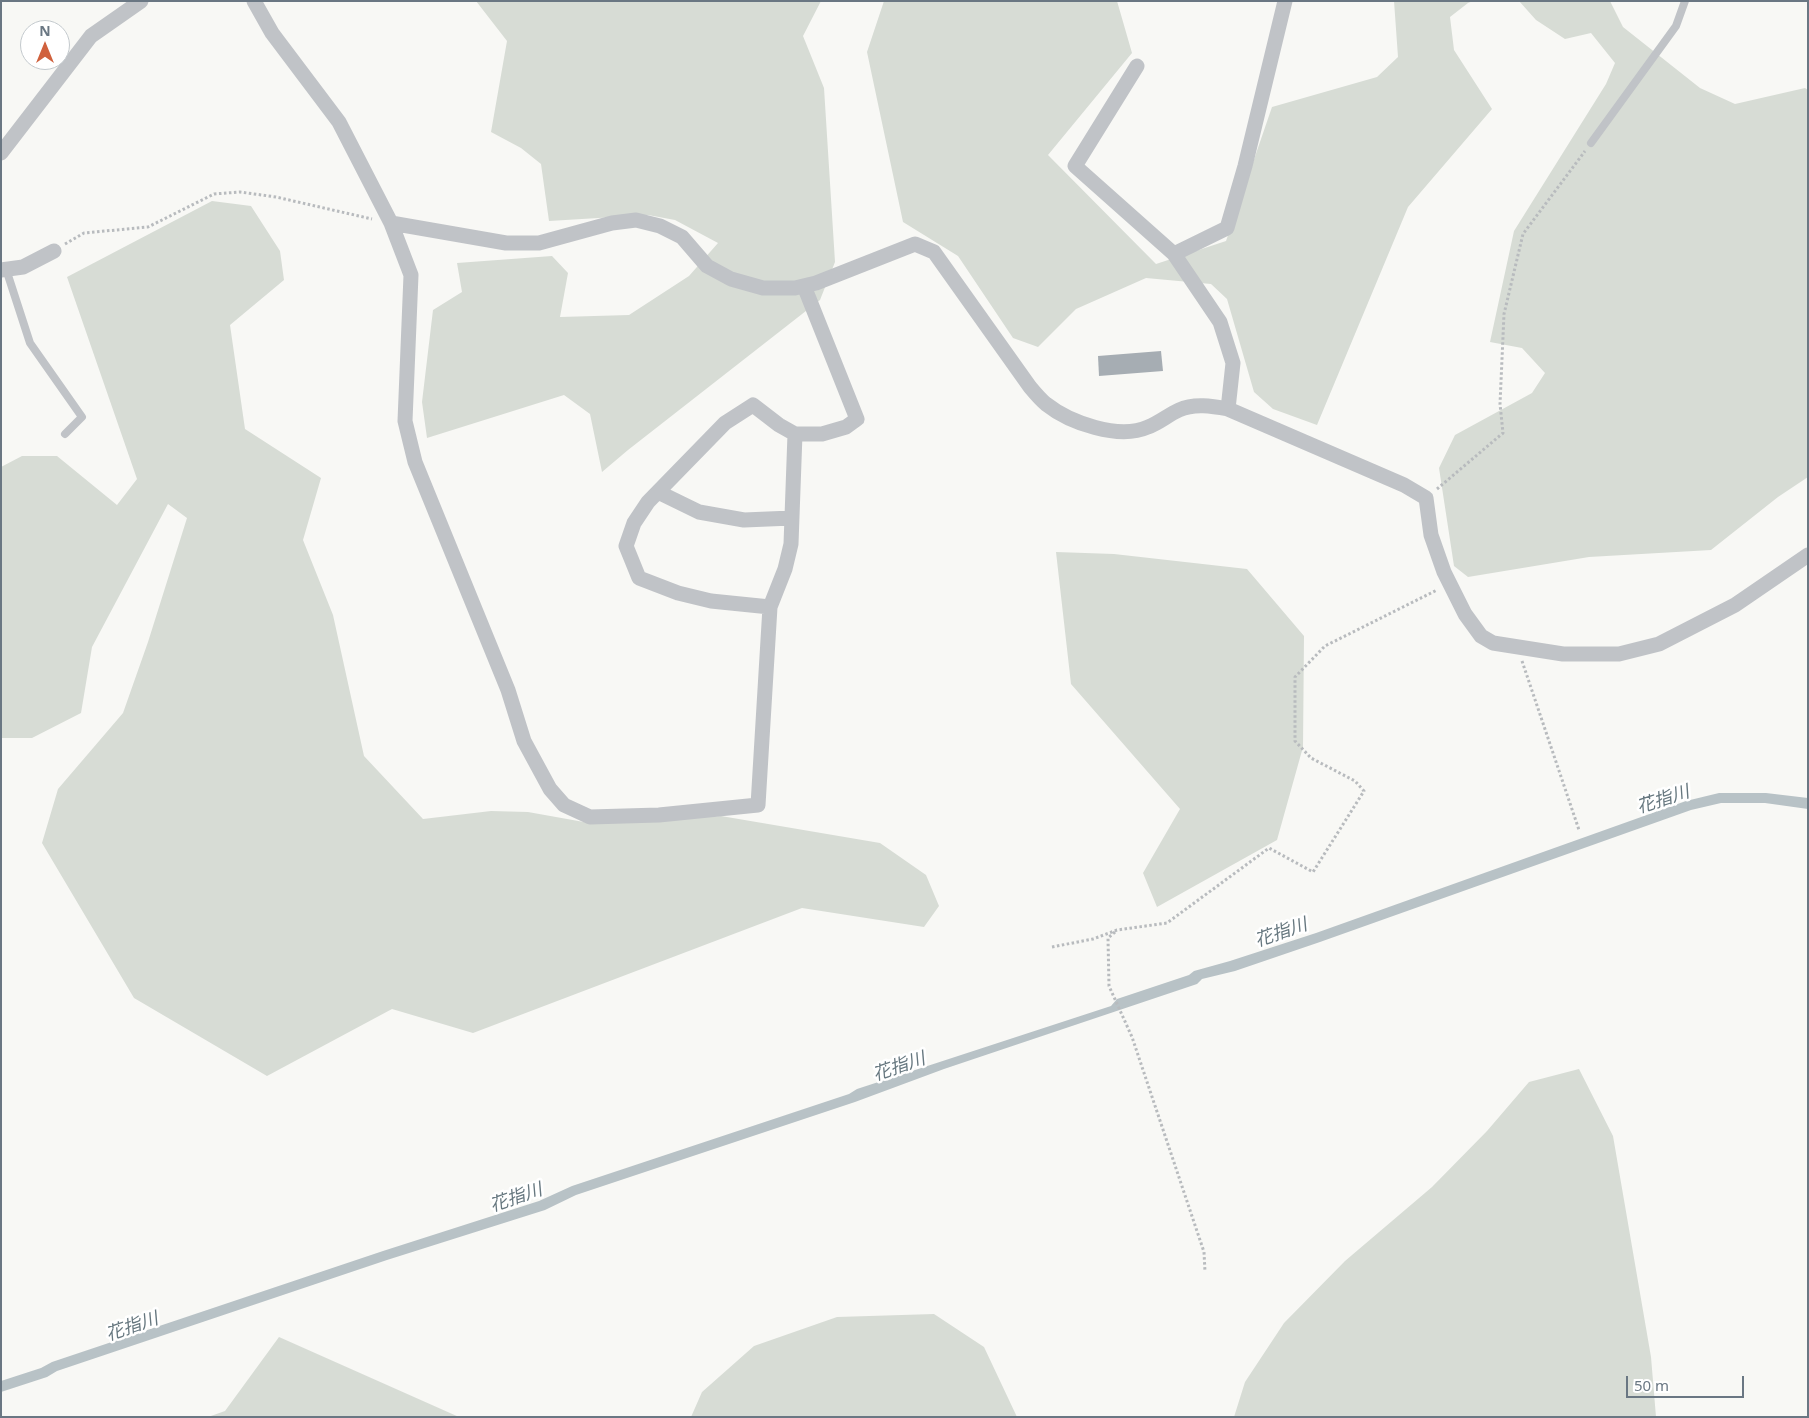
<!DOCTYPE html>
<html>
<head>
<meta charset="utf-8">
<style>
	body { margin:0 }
	#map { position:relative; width:1809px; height:1418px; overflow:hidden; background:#f8f8f5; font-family:"Noto Sans",sans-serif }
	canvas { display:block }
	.frame { position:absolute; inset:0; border:2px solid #6a7783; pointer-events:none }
	.north { position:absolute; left:20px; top:20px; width:50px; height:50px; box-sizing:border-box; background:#fff; border:1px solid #c3c9cd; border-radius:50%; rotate:0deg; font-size:14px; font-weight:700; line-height:20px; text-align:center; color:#6a7783 }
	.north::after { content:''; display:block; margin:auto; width:18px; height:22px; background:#d0613d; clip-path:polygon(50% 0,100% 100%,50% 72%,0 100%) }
	.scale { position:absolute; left:1626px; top:1376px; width:118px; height:22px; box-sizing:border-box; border:2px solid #6a7783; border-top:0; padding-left:6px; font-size:15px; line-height:18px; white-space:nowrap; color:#6a7783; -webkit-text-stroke:4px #fff; paint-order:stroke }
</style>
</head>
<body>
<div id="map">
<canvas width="1809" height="1418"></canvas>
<div class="frame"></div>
<div class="north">N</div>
<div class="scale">50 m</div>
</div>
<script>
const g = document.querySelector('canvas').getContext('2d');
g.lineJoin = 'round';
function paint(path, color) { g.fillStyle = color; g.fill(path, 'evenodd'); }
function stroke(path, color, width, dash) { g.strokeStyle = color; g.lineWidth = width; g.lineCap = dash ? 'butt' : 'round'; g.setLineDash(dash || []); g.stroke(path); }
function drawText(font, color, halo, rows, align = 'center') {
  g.font = font + ' "Noto Sans","Noto Sans JP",sans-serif'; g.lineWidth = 5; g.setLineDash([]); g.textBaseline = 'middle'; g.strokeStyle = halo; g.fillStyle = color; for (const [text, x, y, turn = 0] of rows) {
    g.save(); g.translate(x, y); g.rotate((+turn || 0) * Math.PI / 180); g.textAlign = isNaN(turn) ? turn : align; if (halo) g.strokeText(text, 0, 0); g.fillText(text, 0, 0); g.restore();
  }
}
const green = new Path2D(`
	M476,1H821L803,36L824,88L835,262L820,300L628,450L602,472L590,414L564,395L427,438L422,402L433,310L462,292L457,263L552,256L568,273L560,317L629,315L689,276L718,243L675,220L648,215L549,221L541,164L521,148L491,132L507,41Z
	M884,1H1117L1132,53L1048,155L1156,264L1226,241L1272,107L1377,77L1398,57L1394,1H1473L1468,3L1450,17L1454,50L1492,109L1408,207L1317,425L1273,409L1254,392L1227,299L1211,284L1146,278L1076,309L1038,347L1013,338L958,256L903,222L867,52Z
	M1519,1H1610L1623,27L1700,88L1735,104L1805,88L1808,90V477L1778,497L1711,550L1589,557L1468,577L1454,566L1439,468L1455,435L1532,393L1545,373L1522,348L1490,342L1514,231L1606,84L1615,63L1591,33L1565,39L1536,20Z
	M212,201L251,206L280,251L284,280L230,325L245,429L321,478L303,540L333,615L364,756L423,819L491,811L528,812L595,824L721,816L880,843L926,875L939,906L924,927L802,908L473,1033L392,1009L267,1076L134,998L42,843L58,789L123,713L148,642L187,518L168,504L92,647L81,713L32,738H1V467L22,456H57L117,505L137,479L67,277Z
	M1056,552L1114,554L1247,569L1304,636L1303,747L1277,840L1157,907L1143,873L1180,809L1071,684Z
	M1579,1069L1613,1136L1651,1357L1656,1417H1234L1245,1382L1284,1323L1345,1261L1432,1187L1487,1131L1529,1082Z
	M934,1314L984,1347L1017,1417H691L702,1392L754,1346L837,1317Z
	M279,1337L459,1417H208L225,1411Z`);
const water = new Path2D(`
	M1719,793H1766L1808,798V809L1765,803H1721L1691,810L1320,942L1235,971L1202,979L1197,984L944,1069L855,1102L576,1195L545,1210L387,1260L57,1371L47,1377L1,1392V1381L41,1368L52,1362L383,1251L539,1201L572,1186L849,1094L857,1089L1111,1006L1117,999L1189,975L1194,971L1230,961L1316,933L1686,801Z`);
const building = new Path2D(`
	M1161,351L1163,371L1099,376L1098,356Z`);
const path = new Path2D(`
	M65,244L84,233L148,227L214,194L240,192L276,197L372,219
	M1437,489L1503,433L1500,404L1504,314L1523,234L1585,151
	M1522,661L1579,830
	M1115,932L1108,938L1109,986L1132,1037L1204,1252L1205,1272
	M1052,947L1093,939L1117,930L1167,923L1269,848L1313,872L1364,791L1355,781L1311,758L1295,741V677L1325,646L1437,590`);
const service = new Path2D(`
	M1591,143L1676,26L1685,1
	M6,269L30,343L82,417L65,434`);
const minor = new Path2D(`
	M254,1L272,33L339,122L391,223L506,243H539L612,223L636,220L660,226L682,237L707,266L731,279L763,288H795L816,283L915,244L934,252L1030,387C1035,393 1040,399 1046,404C1070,423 1119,440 1148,427C1159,423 1168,415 1179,410C1194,403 1212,406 1228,409L1404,485L1426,498L1431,535L1444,572L1465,614L1481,636L1493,643L1563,654H1619L1659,644L1735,605L1808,555
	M1137,66L1075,166L1174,254L1220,322L1233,363L1228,409
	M1,153L91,36L141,1
	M391,223L411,275L405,421L415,462L508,690L524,741L550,789L564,805L590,817L659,815L758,805L770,607L785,569L791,544L795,434
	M1174,254L1227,228L1245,166L1285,1
	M1,270L23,267L54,251
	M658,492L699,512L744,520L792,518
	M770,607L711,601L678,593L639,578L626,546L634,523L648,502L725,423L753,405L779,425L795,434H822L846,427L857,419L804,286`);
const waterNames = [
	["花指川",1663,800,-18],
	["花指川",1281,933,-19],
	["花指川",899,1067,-19],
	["花指川",516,1198,-19],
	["花指川",132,1327,-19]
];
paint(green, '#d7dcd5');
paint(water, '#b8c2c6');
paint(building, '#a6adb3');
stroke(path, '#b8bbbe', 3, [2.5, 2.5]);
stroke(service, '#c0c3c7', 8);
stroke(minor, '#c0c3c7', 15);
drawText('italic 18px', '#66777f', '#fff', waterNames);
</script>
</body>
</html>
